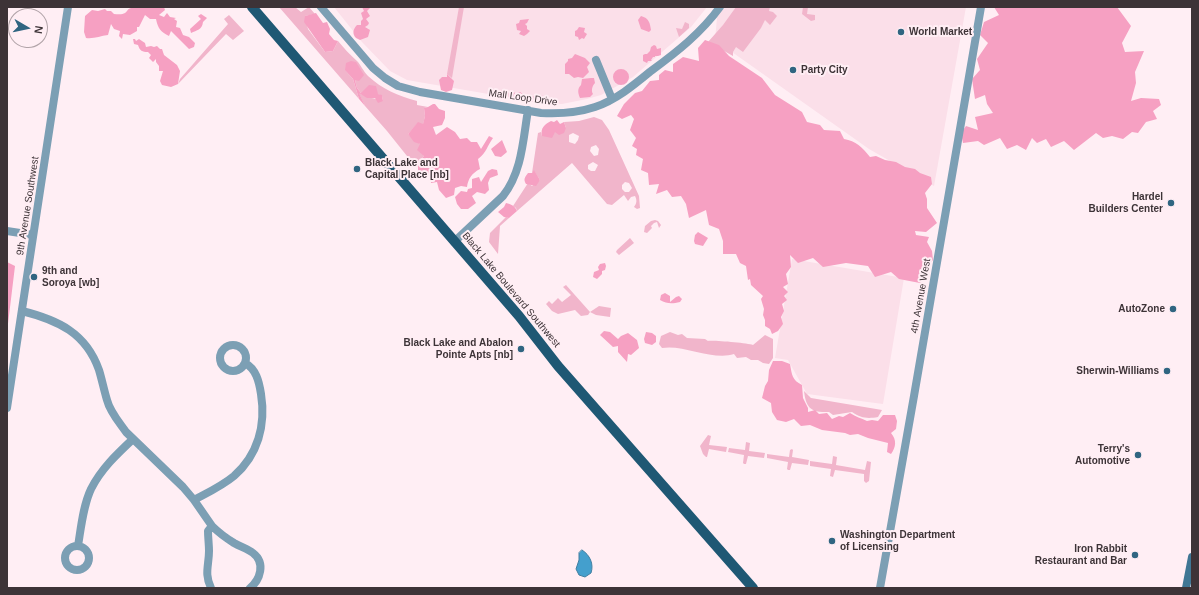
<!DOCTYPE html>
<html>
<head>
<meta charset="utf-8">
<style>
	body { margin:0 }
	#map { position:relative; width:1199px; height:595px; overflow:hidden; background:#ffeef4; font-family:Helvetica,sans-serif }
	canvas { display:block }
	.frame { position:absolute; inset:0; border:8px solid #3d3337; pointer-events:none }
	.north { position:absolute; left:8px; top:8px; width:40px; height:40px; box-sizing:border-box; background:#ffeef4; border:1px solid #b1a3a8; border-radius:50%; rotate:99deg; font-size:11px; font-weight:700; line-height:16px; text-align:center; color:#3d3337 }
	.north::after { content:''; display:block; margin:auto; width:14px; height:18px; background:#306581; clip-path:polygon(50% 0,100% 100%,50% 72%,0 100%) }
</style>
</head>
<body>
<div id="map">
<canvas width="1199" height="595"></canvas>
<div class="frame"></div>
<div class="north">N</div>
</div>
<script>
const g = document.querySelector('canvas').getContext('2d');
g.lineJoin = 'round';
function paint(path, color) { g.fillStyle = color; g.fill(path, 'evenodd'); }
function stroke(path, color, width, dash) { g.strokeStyle = color; g.lineWidth = width; g.lineCap = dash ? 'butt' : 'round'; g.setLineDash(dash || []); g.stroke(path); }
function drawText(font, color, halo, rows, align = 'center') {
  g.font = font + ' Helvetica,sans-serif'; g.lineWidth = 4; g.setLineDash([]); g.textBaseline = 'middle'; g.strokeStyle = halo; g.fillStyle = color; for (const [text, x, y, turn = 0] of rows) {
    g.save(); g.translate(x, y); g.rotate((+turn || 0) * Math.PI / 180); g.textAlign = isNaN(turn) ? turn : align; if (halo) g.strokeText(text, 0, 0); g.fillText(text, 0, 0); g.restore();
  }
}
const built = new Path2D(`
	M334,7H707L691,27L633,77L601,95L587,99L562,104L535,102L407,80L390,71L362,42Z
	M718,7H966L934,186L869,149L715,40Z
	M792,259L904,278L883,404L807,394L788,360L775,358Z`);
const green = new Path2D(`
	M279,7H295L301,12L309,7L315,14L305,16L308,29L325,52L333,51L338,41C344,48 350,55 357,61C360,64 364,72 368,76C382,89 398,96 417,101V105L428,107L424,108L425,116L423,125L418,123L408,134L420,144L424,156L418,162V167L411,161L387,131L365,106L358,92C369,99 372,97 383,101L382,96L378,94L361,93L357,88L355,80L345,70L353,79L359,99Z
	M459,7H464L452,78L447,74Z
	M736,7H770L769,11L773,12L777,16L770,25L765,20L761,28L743,52L736,47L733,52V56L708,42L723,25Z
	M803,7H808L807,14L815,15V20L811,21L802,14Z
	M229,15L244,31L233,40L226,34L178,84L180,79L228,24L224,19Z
	M685,22L689,24V28L679,37L676,28L682,29Z
	M594,117L602,120L609,130L639,196L640,208L637,209L634,207C637,203 637,200 635,196L631,197L628,201L624,195L612,205L607,204L572,163L517,211L516,208L513,206L528,183L532,186L540,180L534,171L532,173L538,133L541,132L542,136L566,128L564,122L579,121ZM573,133L579,136L578,140L575,144L569,142V135ZM596,145L599,149L598,155L594,156L590,151L591,147ZM593,162L598,165L595,171H591L588,169V165ZM625,182L629,183L632,188L629,192H625L622,189V185Z
	M506,217L509,218L500,226L498,254L489,242L490,233Z
	M655,220L658,221L661,225L659,228L657,222L654,223L651,226L652,228L647,233L644,232L645,226L651,221Z
	M630,238L634,243L619,255L616,252L617,250Z
	M566,285L590,312L599,306L611,308L610,317L596,315L590,312L588,315L581,316L575,310L558,314L552,311L546,304L549,301L552,304L558,298L562,302L571,295L563,287Z
	M670,332L678,335L682,334L687,338L705,339L708,341C713,340 747,343 753,345L765,335L773,339V358L769,364L763,363L758,360H751L746,357L737,358L734,354C713,361 683,344 662,348L659,344L661,336Z
	M804,391L811,398L882,410L878,417C867,419 861,418 852,412L833,415L829,412C811,413 806,408 804,391Z
	M708,435L711,436L709,445L727,447L726,452L709,449L707,457H706L703,454L700,446Z
	M746,442L750,443L749,451L765,453L764,458L748,456L746,464H744L743,463L744,455L728,452L729,448L745,450Z
	M792,449L793,450L792,457L809,460L808,465L792,463L790,470H788L787,469L788,462L767,458V454L789,457L790,450Z
	M833,456L837,457L836,465L865,470L867,461L871,462L869,481L866,483L864,481V474L835,470L833,477L830,476L831,469L810,466V461L832,464Z`);
const forest = new Path2D(`
	M130,7H164L165,10L159,15L164,17L167,13L170,17L176,18L174,19L177,21L176,27L180,28L183,35L189,37L195,43L194,47L189,49L171,31L169,36C161,32 158,29 156,19H150L145,15L139,27H137V31L130,35L123,34L122,39L119,36L120,31L114,29L111,24L108,35C100,36 94,39 86,38L84,32L85,16L92,10L98,11L105,9L107,11H111L114,14C117,14 122,15 125,13C128,11 127,9 131,8Z
	M362,7H371L367,11L370,16L366,19L369,23L368,25L365,27L370,30L368,37L360,40L356,38C352,34 353,29 357,25H361V21L363,19L361,13L364,11Z
	M994,7H1117L1131,26L1122,43L1125,52L1144,51L1135,72L1136,83L1131,101L1141,98L1159,99L1161,105L1153,111L1157,119L1146,122L1138,133L1132,132L1123,139L1112,136L1103,138L1096,133L1074,150L1064,141L1051,147L1046,139L1037,143L1032,138L1026,150L1017,145L1007,149L1000,138L984,145L978,141L963,143L961,133L966,126L978,130L975,117L993,113L987,104L985,95L975,99L972,79L980,70L977,59L988,43L980,35L984,22L999,15Z
	M316,13L323,23L327,22L330,29L329,34L334,40L338,41L333,51L325,52L304,22L305,16Z
	M201,14L207,18L203,22C202,30 197,30 191,33L190,29L201,19L198,16Z
	M641,16C649,18 650,23 651,30L649,32L641,29L638,20Z
	M529,19L527,23L525,24L527,26V29L530,31L527,34L524,36L519,34L521,31L517,30L516,24L519,23L520,20Z
	M579,27L585,28L584,32L587,34L584,39L582,38L579,40L578,37L575,36V31L577,30Z
	M133,39H135L136,41L139,39L145,43L146,47L151,46L154,47L157,46L160,49H162L164,55L177,65L180,71L178,84L171,87L162,85L160,81L163,71H159V66L156,62V59L153,62L149,58L151,55L148,52C142,52 140,51 138,45L134,44Z
	M705,40L719,45L729,56L762,78L775,95L802,112L807,122L820,125L824,130L840,131L844,139C856,141 862,147 870,157L876,156L885,160L896,162L905,167L915,169L920,173L931,177L932,184L925,193L927,199V208L937,223L926,232L915,231L916,235L929,237L927,242L932,251L933,260L925,269L929,274L920,283L899,279L891,272L875,277L868,266L846,263L823,267L813,258L798,263L790,255L791,267L786,274L788,284L783,287L788,292L784,296L787,300L782,304L784,311L781,317L783,324L778,331L772,334L770,329L765,326V320L763,315L764,309L761,299L763,296L751,285L750,279L748,280L746,266L740,263L736,254H723V241L719,229L709,225L706,210L689,218L686,204L681,196L672,197L667,190L656,194L659,184L649,185L648,173L641,170L643,159L636,155L637,149L632,146L636,138L630,130L634,119L631,115L622,119L617,116L624,104L635,93L642,91L650,81L659,80V75L665,70L673,72V64L683,57L699,61L698,48Z
	M654,45L656,46L657,49L661,48V55L658,56H655V57H653L651,60L652,61H648L647,63L643,61V55L645,54H647L650,51L651,47Z
	M575,54L585,58L590,63L587,67L589,72L583,78L578,77L574,78L569,74H565V64L568,61V59L572,58Z
	M351,61L356,62L364,75L359,81L355,80L357,88L361,93L369,85L376,86L378,94L382,95L383,101L378,103L375,98H367L359,93L365,106L359,99L353,79L345,70L346,63Z
	M613 77a8 8 0 1 1 16 0a8 8 0 1 1-16 0Z
	M447,74L454,81L452,90L446,92L441,90L439,80L442,77H447Z
	M591,78H594L595,83C592,86 591,91 593,94L590,97L580,98C578,93 577,89 581,85L582,79Z
	M500,90H504L506,93L514,92L516,95L517,93L520,92L527,97L528,95L536,97L540,95L543,96V101L541,102L535,101L531,102L519,97C515,99 508,98 505,95L500,96L497,95Z
	M433,104H435L439,109L445,111V118L442,125L433,127L436,135L447,127L455,132L460,139L467,138L471,142H477L481,149L489,136L493,138C487,146 487,152 478,159L480,169C472,173 468,179 467,187L461,186L455,188L454,195L446,198L439,190L437,182L431,183L430,176L423,171L418,172V162L424,156L417,150L420,144L414,142L408,134L418,122L423,124L425,116L424,108L428,107Z
	M557,120L560,124L564,122L566,128L564,133L559,135L555,132L552,138L542,136C540,128 545,124 551,121L554,122Z
	M502,140L507,152L501,157L495,156L491,149Z
	M492,169L497,170L498,175L490,178L488,183L489,190L485,194L477,192L472,196L476,203L468,209H461L457,204L455,197L461,191L467,192L468,189L472,188V179L479,177L481,182L488,171Z
	M534,170L540,180L536,186L526,184C523,179 525,177 528,173H532Z
	M506,203C511,204 515,206 517,211L509,218L504,217L498,212L504,207Z
	M698,232L708,238L703,246L695,244L694,241L695,235Z
	M7,262L15,266L7,332Z
	M605,263L606,266L605,270L602,271V274L597,279L593,277L594,272L599,270L598,267L600,264Z
	M665,293L670,296V302L676,297L679,296L682,299L680,302C672,304 667,304 660,300L661,295Z
	M604,331L610,332L618,339L621,336L628,333L637,340L639,348L631,355L628,354L627,362L618,352V346L613,347L600,335Z
	M646,332L652,333L656,336V342L652,345L645,343L644,339Z
	M773,361H782L790,364C792,375 792,380 802,385L803,398L808,408V412L815,410L819,414L827,413L832,419L839,416L843,417L850,413C856,417 861,418 867,421L872,420L878,421L883,415H895L897,421L896,429L891,433C897,440 896,447 891,454L887,452L888,443L868,438L858,434L850,435L845,433L822,430L810,425L801,426L794,419L786,422L777,420L772,412L771,403L762,398L765,386L768,381L769,370Z`);
const water = new Path2D(`
	M582,550C590,555 594,564 591,573L585,577L579,575L576,569L579,560V553Z`);
const minor = new Path2D(`
	M321,7L373,68L385,78L398,86L420,92L541,113C559,114 577,113 595,107C616,100 634,85 651,71C677,52 701,33 720,7
	M596,60L612,99
	M7,231L33,235
	M454,242L503,196C522,172 523,140 528,110
	M22,311C58,320 86,333 99,370C102,380 104,390 107,400C110,412 119,422 126,432L183,487L194,500L212,526
	M220 358a13 13 0 1 1 26 0a13 13 0 1 1-26 0Z
	M194,500C207,493 222,486 234,476C258,455 266,425 261,394C259,381 256,369 245,363
	M78,546C81,528 83,506 91,489C101,469 117,454 133,439
	M65 558a12 12 0 1 1 24 0a12 12 0 1 1-24 0Z
	M211,588C204,574 209,565 209,551C209,544 208,538 208,531L212,526C219,533 226,538 234,543C241,547 248,549 253,553C266,563 260,580 250,588`);
const tertiary = new Path2D(`
	M7,408L68,7
	M880,588L914,396L981,7`);
const secondary = new Path2D(`
	M1186,588L1192,557`);
const primary = new Path2D(`
	M252,7L519,316L558,366L753,588`);
const markers = [
	[901,32,4,"#306581"],
	[793,70,4,"#306581"],
	[357,169,4,"#306581"],
	[1171,203,4,"#306581"],
	[34,277,4,"#306581"],
	[1173,309,4,"#306581"],
	[521,349,4,"#306581"],
	[1167,371,4,"#306581"],
	[1138,455,4,"#306581"],
	[832,541,4,"#306581"],
	[1135,555,4,"#306581"]
];
const poiNames = [
	["World Market",909,32,"left"],
	["Party City",801,70,"left"],
	["Black Lake and",365,163,"left"],
	["Capital Place [nb]",365,175,"left"],
	["Hardel",1163,197],
	["Builders Center",1163,209],
	["9th and",42,271,"left"],
	["Soroya [wb]",42,283,"left"],
	["AutoZone",1165,309],
	["Black Lake and Abalon",513,343],
	["Pointe Apts [nb]",513,355],
	["Sherwin-Williams",1159,371],
	["Terry's",1130,449],
	["Automotive",1130,461],
	["Washington Department",840,535,"left"],
	["of Licensing",840,547,"left"],
	["Iron Rabbit",1127,549],
	["Restaurant and Bar",1127,561]
];
const streetNames = [
	["Mall Loop Drive",523,98,8],
	["9th Avenue Southwest",28,206,-81],
	["Black Lake Boulevard Southwest",511,290,50],
	["4th Avenue West",921,296,-80]
];
paint(built, '#fbdfe9');
paint(green, '#f1b5cb');
paint(forest, '#f6a0c2');
paint(water, '#449fcd');
stroke(water, '#427fa0', 1);
stroke(minor, '#7c9fb4', 8);
stroke(tertiary, '#7c9fb4', 8);
stroke(secondary, '#3f7694', 8);
stroke(primary, '#1f5874', 10);
for (const [x, y, r, color] of markers) { const dot = new Path2D(); dot.arc(x, y, r, 0, 2 * Math.PI); g.fillStyle = color; g.fill(dot); stroke(dot, '#ffeef4', 1.5); }
drawText('bold 10px', '#3d3337', '#ffeef4', poiNames, 'right');
drawText('10px', '#3d3337', '#ffeef4', streetNames);
</script>
</body>
</html>
